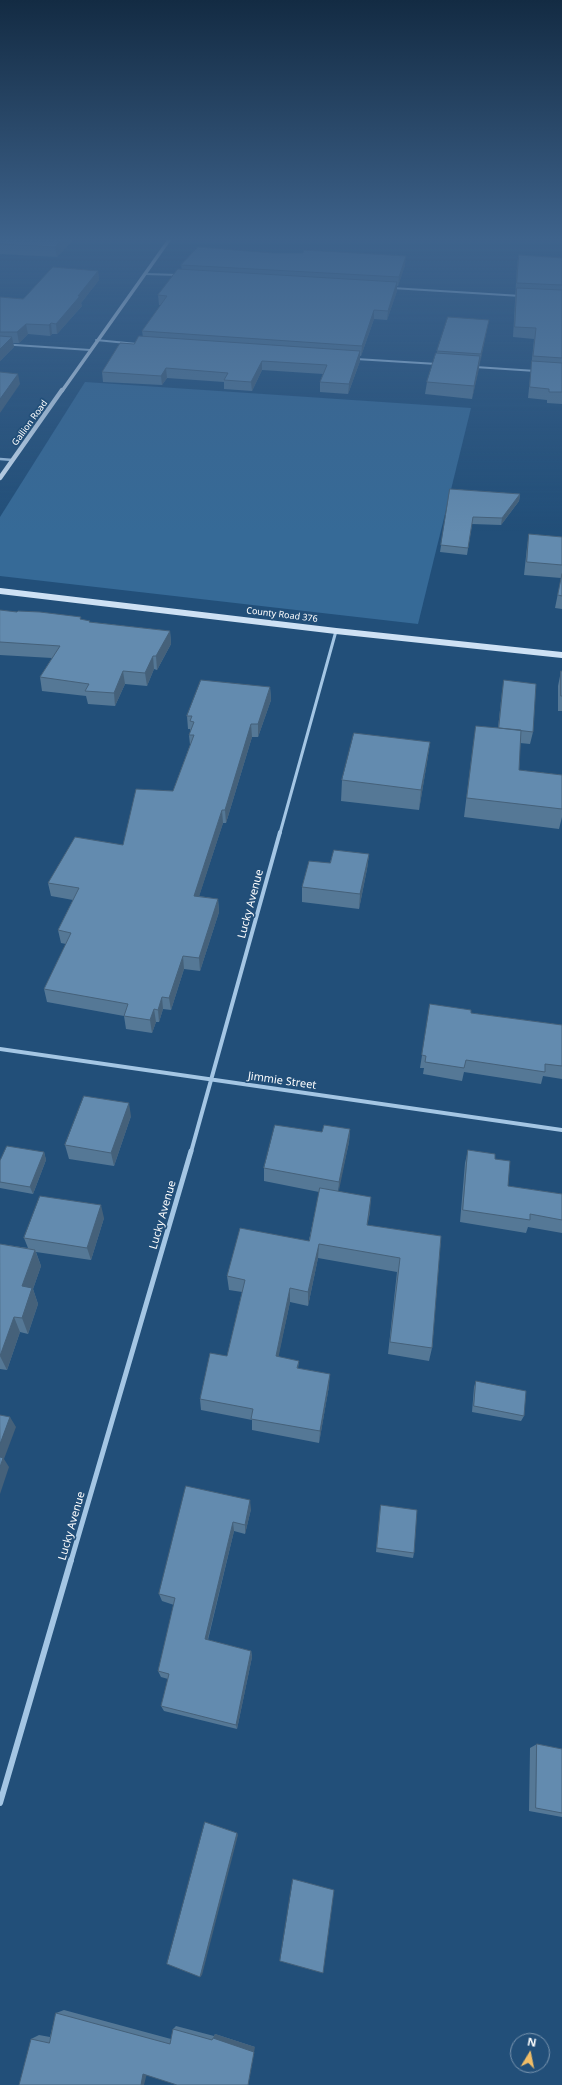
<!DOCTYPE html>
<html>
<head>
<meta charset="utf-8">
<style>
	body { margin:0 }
	#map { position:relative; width:562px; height:2085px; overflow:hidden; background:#224f79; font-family:"Noto Sans",sans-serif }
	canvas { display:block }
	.north { position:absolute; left:510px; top:2033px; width:40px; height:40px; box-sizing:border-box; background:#224f79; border:1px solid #7a95af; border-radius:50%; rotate:10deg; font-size:11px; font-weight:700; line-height:16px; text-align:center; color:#fff }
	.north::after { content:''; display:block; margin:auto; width:14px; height:18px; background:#f0bd67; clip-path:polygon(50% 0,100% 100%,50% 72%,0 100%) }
</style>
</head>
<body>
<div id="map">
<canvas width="562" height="2085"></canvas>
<div class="north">N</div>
</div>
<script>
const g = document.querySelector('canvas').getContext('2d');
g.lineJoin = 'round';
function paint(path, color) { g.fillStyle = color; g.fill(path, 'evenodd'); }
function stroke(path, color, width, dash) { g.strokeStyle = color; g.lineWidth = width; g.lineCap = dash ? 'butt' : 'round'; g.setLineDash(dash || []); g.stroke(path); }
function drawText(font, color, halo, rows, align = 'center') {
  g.font = font + ' "Noto Sans",sans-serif'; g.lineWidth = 3.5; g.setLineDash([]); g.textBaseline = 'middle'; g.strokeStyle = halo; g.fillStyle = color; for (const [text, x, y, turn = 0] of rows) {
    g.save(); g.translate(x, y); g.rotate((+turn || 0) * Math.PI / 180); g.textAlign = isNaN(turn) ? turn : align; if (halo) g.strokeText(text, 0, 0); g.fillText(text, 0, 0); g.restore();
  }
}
const green = new Path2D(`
	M85,382L471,408L418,624L0,576V517Z`);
const streetFar5 = new Path2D(`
	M146,274L177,275
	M392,288L521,296
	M96,340L137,344
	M0,344L90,350
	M356,359L437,364
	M475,367L536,371`);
const streetFar4 = new Path2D(`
	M0,459L13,460`);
const streetFar3 = new Path2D(`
	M280,833L336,631`);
const streetFar2 = new Path2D(`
	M0,1049L562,1130
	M191,1152L280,832`);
const streetFar1 = new Path2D(`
	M71,1561L191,1151`);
const street = new Path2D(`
	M0,1803L71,1560`);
const secondaryFar2 = new Path2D(`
	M62,391L169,240`);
const secondaryFar1 = new Path2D(`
	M0,478L62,390`);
const secondary = new Path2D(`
	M0,591L336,631L562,655`);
const wall = new Path2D(`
	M0,240H73L57,257L0,254Z
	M519,255L562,258V404L547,403V400L528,398L534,339L513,337L517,265Z
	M181,265H405L398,286H397V291L387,320L374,319L361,356H360V361L348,394L320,392V382L323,374L262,370L252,391L224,389V382L167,378L162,385L103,382L102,372L134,344L143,337L142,331L161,305H159L158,295L182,270Z
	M98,271L99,280L81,303L82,306L57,334H52L50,336L28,334L19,343H13L14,347L0,361V297L23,299Z
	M487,329L472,399L425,394L427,382L437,353V351Z
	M450,489L520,494L519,501L501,525L472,524L467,555L440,552Z
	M529,534L562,537V609L555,608L561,578L524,575L527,547Z
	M0,610L90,621V622L170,631L171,644L157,670L154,669L147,686L125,684L115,706L88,704L86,696L42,691L40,677L52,658L0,655Z
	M561,671H562V711H558V686Z
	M504,680L533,732L530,744L520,743L519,770L562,775V817L559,829L464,817L473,745L476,726L498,728L502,692Z
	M270,687L271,700L258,737H252L226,823H223L199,896L218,899L219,912L200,971L184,969L171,1010L163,1009L159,1022H156L152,1033L126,1029L124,1016L47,1002L44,989L66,944L61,943L58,930L73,900L51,896L48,883L123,845L173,791L190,745L189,735L191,732L190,729H188L187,716Z
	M430,742L427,762L419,810L341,801L342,780Z
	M369,854L367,869L359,909L302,902V887L330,863Z
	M430,1004L471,1013L562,1025V1079L543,1076L541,1084L464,1072L462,1081L423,1074L424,1068H420Z
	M131,1116L114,1166L69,1159L65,1145Z
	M350,1129L349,1142L338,1191L370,1212L367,1225L441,1236L432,1348L429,1361L388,1354L397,1272L318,1258L308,1306L290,1302L278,1357L299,1361L298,1368L329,1386L319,1443L252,1430V1420L201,1410L200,1399L227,1356L242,1292L229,1290L227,1276L309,1241L319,1192L264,1181V1168L322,1132Z
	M468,1150L495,1159L508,1186L562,1194V1233L528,1227L526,1233L460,1222L465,1163Z
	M44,1152L46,1160L33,1194L0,1188V1161Z
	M104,1218L91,1260L36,1252L41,1266L33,1289L38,1304L28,1334L20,1332L7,1370L0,1369V1244L28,1248L24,1238Z
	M476,1381L524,1416L521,1421L472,1412L474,1387Z
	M186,1486L251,1509L245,1534L234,1531L208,1640L251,1651L252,1657L237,1729L164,1711L161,1706L168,1679L161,1677L158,1671L174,1605L162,1601L159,1594Z
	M381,1505L414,1553L413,1558L376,1552L380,1510Z
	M537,1744L562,1749V1817L529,1811L530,1748Z
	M64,2010L171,2039L173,2029L176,2026L214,2036L215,2034L255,2047L147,2075L31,2039L39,2035L50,2037L56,2013Z`);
const shadedWall = new Path2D(`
	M62,240H73L57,257L55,247Z
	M406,256L405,265L398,286L399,277Z
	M98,271L99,280L81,303L82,306L57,334L56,324Z
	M397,282V291L387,320L388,311Z
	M374,310V319L361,356L362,346Z
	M489,320L487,329L480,364L481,354Z
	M51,323L52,334L50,336L49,325Z
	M26,324L28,334L19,343L17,332Z
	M12,337L14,347L0,361V349Z
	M360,351V361L348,394L349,384Z
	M480,356L479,369L472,399L474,386Z
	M262,361V370L252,391L251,382Z
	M166,368L167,378L162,385L161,376Z
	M18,374L20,384L0,413V399Z
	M520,494L519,501L501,525L502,518Z
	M170,631L171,644L157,670L156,656Z
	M153,656L154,669L147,686L145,673Z
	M123,671L125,684L115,706L114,693Z
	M270,687L271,700L258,737V724Z
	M251,724L252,737L226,823L225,810Z
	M430,742L427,762L419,810L421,790Z
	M222,810L223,823L195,909L194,896Z
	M369,854L367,869L359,909L360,894Z
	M218,899L219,912L200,971L199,958Z
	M183,956L184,969L171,1010L169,998Z
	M162,997L163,1009L159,1022L158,1010Z
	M154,1009L156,1022L152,1033L150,1020Z
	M129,1103L131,1116L114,1166L111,1153Z
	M350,1129L349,1142L338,1195L339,1182Z
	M44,1152L46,1160L33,1194L30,1187Z
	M371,1197L370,1212L365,1239Z
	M101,1205L104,1218L91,1260L87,1248Z
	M319,1244L318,1258L308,1306V1292Z
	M35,1250L41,1266L33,1289L38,1304L28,1334L22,1318V1286Z
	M290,1288V1302L276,1369V1356Z
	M14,1317L20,1332L7,1370L0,1356Z
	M330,1374L329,1386L319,1443L320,1431Z
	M10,1417L16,1427L4,1459L9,1467L0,1494V1444Z
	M250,1500L251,1509L245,1534V1525Z
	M233,1522L234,1531L206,1646L205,1639Z
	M251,1651L252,1657L237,1729L236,1725Z
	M237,1833L238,1835L202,1975L200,1977Z
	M215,2034L255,2047L248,2085L213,2038Z
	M148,2069L144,2085H141L143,2074Z`);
const building = new Path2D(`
	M0,240H62L55,247L0,244Z
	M198,247L273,253H303L304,250L406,256L399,277L181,265Z
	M519,255L562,258V285L517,283Z
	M53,267L98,271L78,296H80L56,324L51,323L49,325L26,324L17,332H0V297L23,299Z
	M178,269L397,282L388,311L374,310L362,346L142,331L167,296L158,295Z
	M517,288L562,290V358L533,356L536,328L515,327Z
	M448,317L489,320L481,354L437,351Z
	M0,336L12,337L0,349Z
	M139,336L360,351L349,384L320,382L327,365L262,361L251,382L224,380L228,373L166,368L161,376L102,372L120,343L134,344Z
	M436,353L480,356L474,386L427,382Z
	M532,361L562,363V392H549V389L530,387Z
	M0,372L18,374L0,399Z
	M450,489L520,494L502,518L473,517L468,548L441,545Z
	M529,534L562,537V565L527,562Z
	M562,574V596L558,595Z
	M0,610L17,612L18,611L40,612L81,617L80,619L90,621L89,622L170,631L156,656H153L145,673L123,671L114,693L85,691L89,684L40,677L60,646L0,642Z
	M561,671H562V696H561Z
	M201,680L270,687L258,724H251L225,810H222L194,896L218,899L199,958L183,956L169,998L162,997L158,1010L154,1009L150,1020L124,1016L128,1004L44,989L71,933L58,930L79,888L48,883L75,837L123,845L136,789L173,791L194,735H189L194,722L190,721L192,716H187Z
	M504,680L536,684L533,732L499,728Z
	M476,726L521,730L519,770L562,775V809L467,798Z
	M354,733L430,742L421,790L342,780Z
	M334,850L369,854L360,894L302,887L309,861L330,863Z
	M430,1004L471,1010V1013L562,1025V1066L545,1064V1072L466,1060L464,1068L425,1062L426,1056L422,1055Z
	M84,1096L129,1103L111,1153L65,1145Z
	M275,1125L322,1132L324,1125L350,1129L339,1182L264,1168Z
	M7,1146L44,1152L30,1187L0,1182V1161Z
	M468,1150L495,1154V1159L510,1161L508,1186L562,1194V1220L530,1214V1220L463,1210Z
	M320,1188L371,1197L367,1225L441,1236L432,1348L390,1342L400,1258L319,1244L308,1292L290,1288L276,1356L299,1361L297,1368L330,1374L320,1431L251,1419L253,1409L200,1399L210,1353L227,1356L245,1280L227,1276L240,1228L309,1241Z
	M40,1196L101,1205L87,1248L24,1238Z
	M0,1244L35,1250L22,1286L32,1288L22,1318L14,1317L0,1356Z
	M476,1381L526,1391L524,1416L474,1406Z
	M0,1415L10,1417L0,1444Z
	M0,1457L3,1458L0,1467Z
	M186,1486L250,1500L245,1525L233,1522L205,1639L251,1651L236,1725L161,1706L169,1674L158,1671L175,1598L159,1594Z
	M381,1505L417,1510L414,1553L377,1548Z
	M537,1744L562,1749V1813L536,1808Z
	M205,1822L237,1833L200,1977L167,1964Z
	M293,1879L334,1890L323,1973L280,1961Z
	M56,2013L170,2044L173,2029L212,2040L213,2038L254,2052L248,2085H177L143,2074L141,2085H19L31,2039L49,2043Z`);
const farStreetnames = [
	["Gallion Road",30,423,-54],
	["County Road 376",282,615,7]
];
const streetNames = [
	["Lucky Avenue",251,904,-75],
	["Jimmie Street",282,1081,8],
	["Lucky Avenue",163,1215,-74],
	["Lucky Avenue",72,1526,-74]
];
paint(green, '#366a97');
stroke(streetFar5, '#a4c6e4', 2);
stroke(streetFar4, '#a4c6e4', 2.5);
stroke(streetFar3, '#a4c6e4', 3);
stroke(streetFar2, '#a4c6e4', 4);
stroke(streetFar1, '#a4c6e4', 5);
stroke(street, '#a4c6e4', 6);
stroke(secondaryFar2, '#cee1f4', 3.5);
stroke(secondaryFar1, '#cee1f4', 4.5);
stroke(secondary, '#cee1f4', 6);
paint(wall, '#557896');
paint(shadedWall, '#45617a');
paint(building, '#638baf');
stroke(building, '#45617a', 1);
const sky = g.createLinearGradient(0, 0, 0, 532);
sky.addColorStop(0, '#132b43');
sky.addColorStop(0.45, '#3e638c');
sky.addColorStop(1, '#3e638c00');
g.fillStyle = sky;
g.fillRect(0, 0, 562, 532);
drawText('9px', '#fff', '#224f79', farStreetnames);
drawText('11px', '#fff', '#224f79', streetNames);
</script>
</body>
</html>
